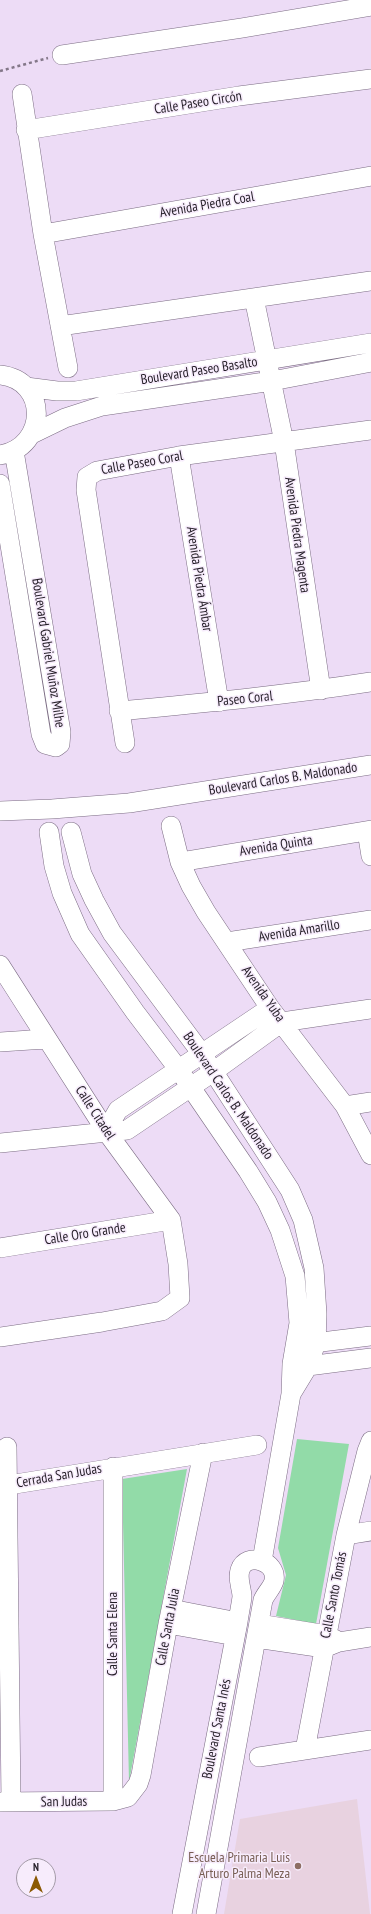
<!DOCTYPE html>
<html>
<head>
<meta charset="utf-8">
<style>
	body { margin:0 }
	#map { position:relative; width:371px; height:1914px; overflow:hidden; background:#eddcf6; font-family:"PT Sans Narrow",sans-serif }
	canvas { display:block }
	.north { position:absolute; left:16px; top:1858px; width:40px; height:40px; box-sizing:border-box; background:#f7ecfc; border:1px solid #a39aa7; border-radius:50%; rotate:0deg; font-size:11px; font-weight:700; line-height:16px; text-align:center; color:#241e27 }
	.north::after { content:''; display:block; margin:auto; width:14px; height:18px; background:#8b5903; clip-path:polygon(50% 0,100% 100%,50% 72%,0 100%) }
</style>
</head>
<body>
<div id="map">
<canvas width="371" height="1914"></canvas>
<div class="north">N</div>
</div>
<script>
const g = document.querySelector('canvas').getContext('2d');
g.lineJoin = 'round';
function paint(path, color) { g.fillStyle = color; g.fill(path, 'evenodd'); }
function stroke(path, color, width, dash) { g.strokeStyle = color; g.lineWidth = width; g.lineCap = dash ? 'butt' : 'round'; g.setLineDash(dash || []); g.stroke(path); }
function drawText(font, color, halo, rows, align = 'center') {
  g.font = font + ' "PT Sans Narrow",sans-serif'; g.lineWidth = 3; g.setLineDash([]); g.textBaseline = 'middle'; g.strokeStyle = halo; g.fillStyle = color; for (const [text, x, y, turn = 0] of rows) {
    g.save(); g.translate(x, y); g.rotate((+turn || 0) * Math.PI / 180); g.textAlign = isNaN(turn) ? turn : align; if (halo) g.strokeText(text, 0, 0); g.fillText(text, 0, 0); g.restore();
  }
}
const education = new Path2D(`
	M357,1799L370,1914H224L240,1819Z`);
const green = new Path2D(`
	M297,1439L349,1444L316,1624L276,1616L286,1575L278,1548Z
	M187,1469L129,1782L122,1479Z`);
const path = new Path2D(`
	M0,71L48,58`);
const minor = new Path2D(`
	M62,55L242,28L371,6
	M22,94L43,234L68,368
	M26,130L239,96L371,79
	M43,234L371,176
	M254,298L284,442L321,690
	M60,326L371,281
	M0,375C49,380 48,447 0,455
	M26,387L57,391H76L371,343
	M32,434L65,418L102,406L272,381L371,362
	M179,456L219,702
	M0,484L41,734L45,744L56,747L60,744L61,732L14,451
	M119,711C204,703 288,695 371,682
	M125,743L86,490L87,477L97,471L179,456L371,430
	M0,811L52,809L129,803L371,765
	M171,826L180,862L191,886L206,912L270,1008L345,1106L371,1155
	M367,831L371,856
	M49,832L54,866L62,893L80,934L135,1012L179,1070L248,1171L267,1202L280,1230L295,1276L299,1323L292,1364L291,1394
	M71,832L82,874L94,900L112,933L202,1054L290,1190L303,1220L314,1268L317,1314L316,1343L308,1366L292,1364
	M180,862L371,830
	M227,942L371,920
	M0,965L106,1131L171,1220L178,1264L180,1298L162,1311L102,1322L0,1337
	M0,1042L46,1039
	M345,1106L371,1102
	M106,1131L118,1110L270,1008
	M0,1143L127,1130L213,1072L282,1022L371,1009
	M0,1248L171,1220
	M305,1344L371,1336
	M7,1447L11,1802
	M9,1485L257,1445
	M346,1535L371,1531
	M262,1561L291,1394L308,1366L371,1358
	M171,1609L238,1622
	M168,1624L235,1636
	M259,1624L327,1635L338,1641
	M256,1638L324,1648L339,1642L371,1637
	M305,1750L346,1535L367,1451L371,1441
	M259,1757L371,1740
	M113,1801V1467
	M0,1802L113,1801L128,1797L138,1784L141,1775L168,1624L203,1453
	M182,1914L238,1622C239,1614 241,1605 242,1597C242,1588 237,1580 240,1570C246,1551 278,1561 274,1581C272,1588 266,1593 263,1600L206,1914`);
const markers = [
	[298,1866,4,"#8d6e63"]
];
const streetNames = [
	["Calle Paseo Circón",198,103,-9],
	["Avenida Piedra Coal",207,205,-10],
	["Boulevard Paseo Basalto",199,371,-9],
	["Calle Paseo Coral",142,463,-10],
	["Avenida Piedra Magenta",297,535,82],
	["Avenida Piedra Ámbar",199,579,81],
	["Boulevard Gabriel Muñoz Milhe",48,653,81],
	["Paseo Coral",245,699,-6],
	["Boulevard Carlos B. Maldonado",283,779,-9],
	["Avenida Quinta",276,846,-9],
	["Avenida Amarillo",299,931,-9],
	["Avenida Yuba",263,994,55],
	["Boulevard Carlos B. Maldonado",228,1096,56],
	["Calle Citadel",95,1113,57],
	["Calle Oro Grande",85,1234,-9],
	["Cerrada San Judas",59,1476,-10],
	["Calle Santo Tomás",334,1595,-79],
	["Calle Santa Julia",168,1627,-79],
	["Calle Santa Elena",113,1634,-90],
	["Boulevard Santa Inés",217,1729,-79],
	["San Judas",64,1802,-1]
];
const educationNames = [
	["Escuela Primaria Luis",290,1858],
	["Arturo Palma Meza",290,1874]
];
paint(education, '#e8d2e0');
paint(green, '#92dba8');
stroke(minor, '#7b6c83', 20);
stroke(path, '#837788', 2.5, [3, 3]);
stroke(minor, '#fff', 19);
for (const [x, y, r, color] of markers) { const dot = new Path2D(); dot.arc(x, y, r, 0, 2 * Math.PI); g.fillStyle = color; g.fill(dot); stroke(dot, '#f7ecfc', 1.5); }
drawText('14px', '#241e27', '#f7ecfc', streetNames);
drawText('14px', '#785e54', '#f7ecfc', educationNames, 'right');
</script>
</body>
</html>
